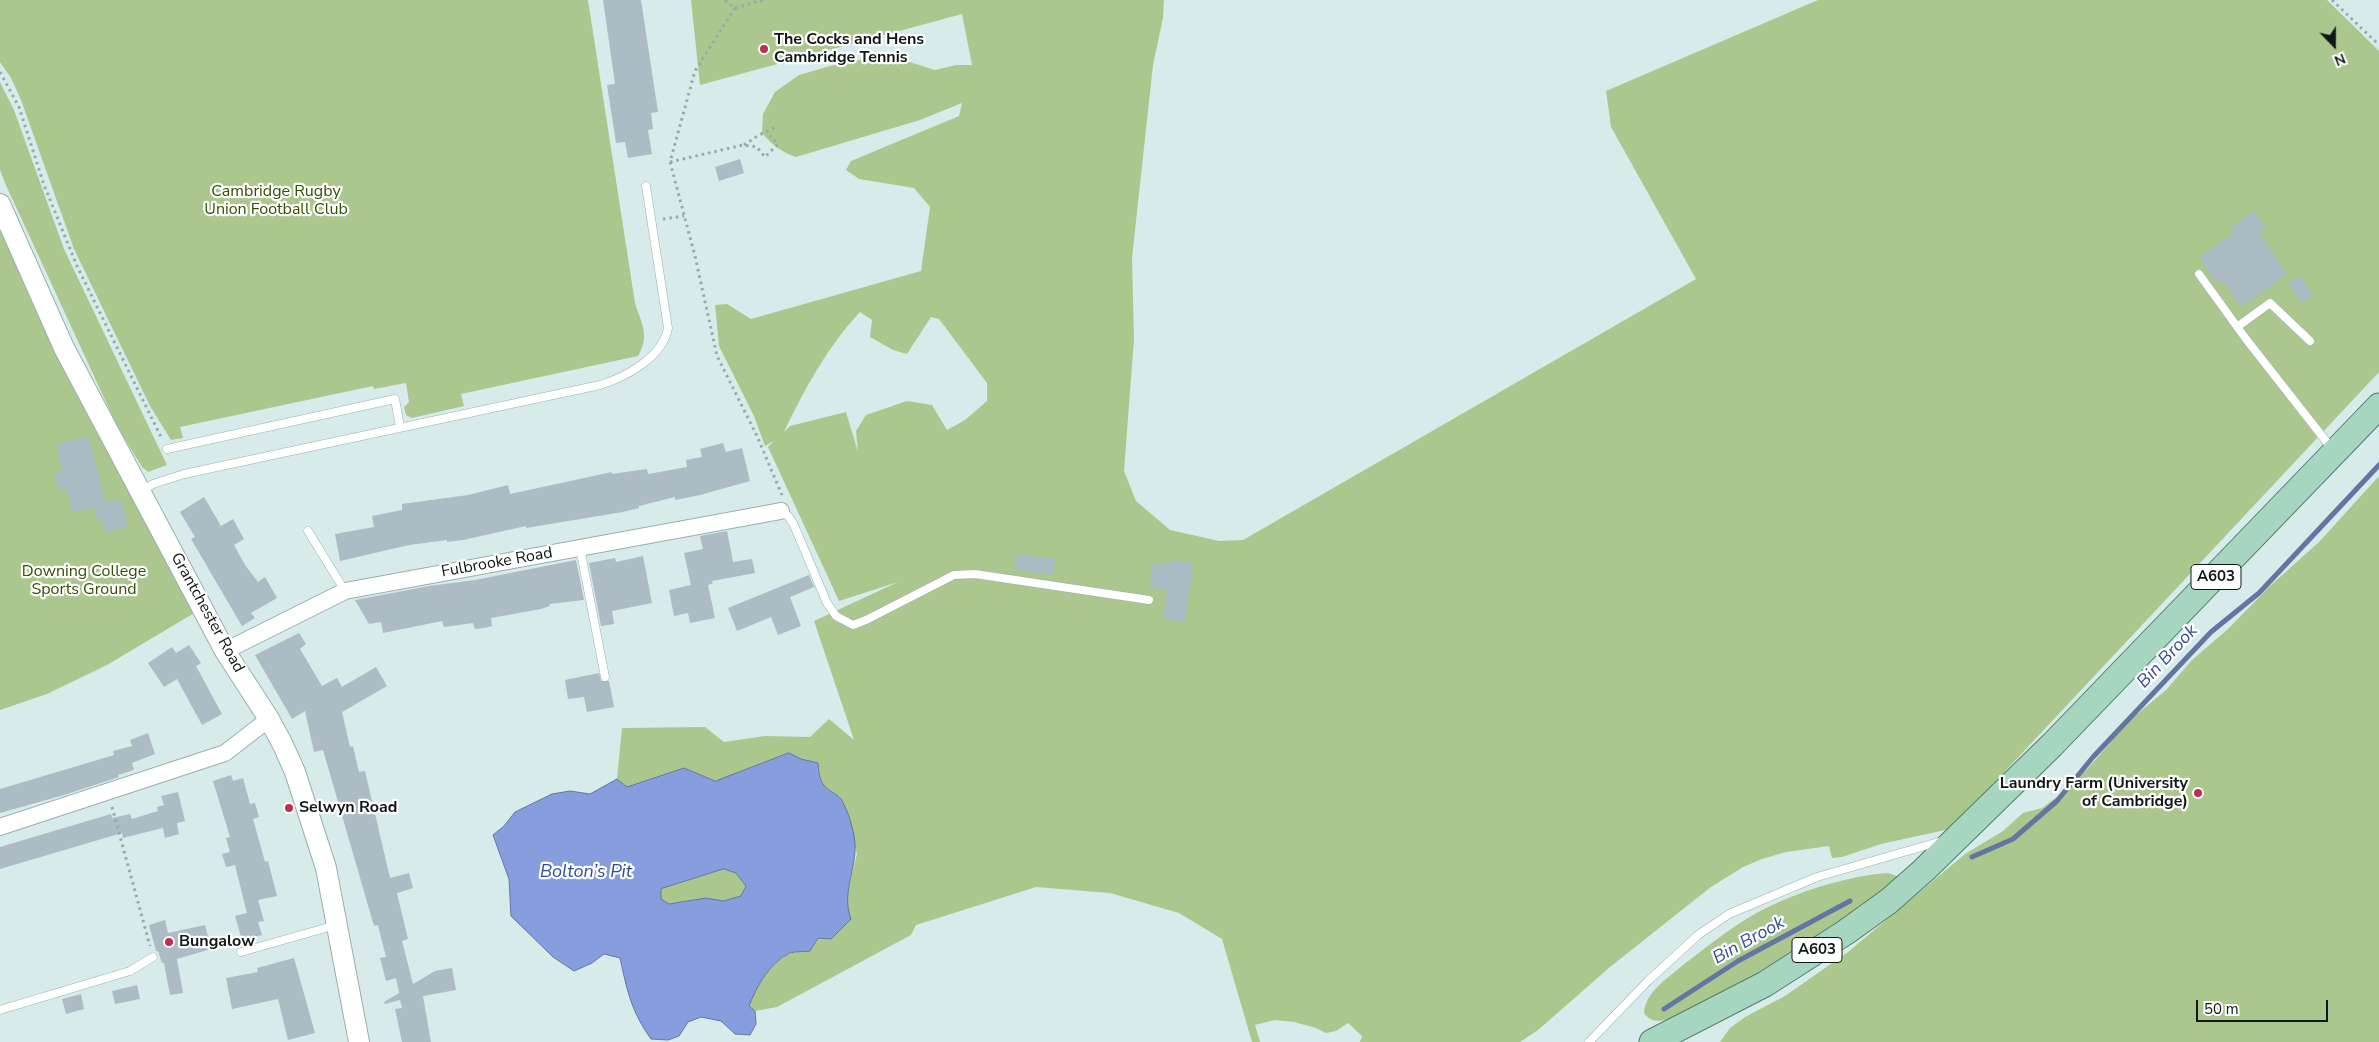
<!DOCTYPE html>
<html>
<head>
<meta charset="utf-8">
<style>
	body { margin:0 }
	#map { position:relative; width:2379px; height:1042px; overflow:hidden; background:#d7ebeb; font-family:"Nunito Sans",sans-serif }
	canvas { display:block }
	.north { position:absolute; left:2309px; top:20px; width:50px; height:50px; -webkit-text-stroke:4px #fff; paint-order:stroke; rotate:158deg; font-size:14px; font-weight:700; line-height:20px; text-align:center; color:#101717 }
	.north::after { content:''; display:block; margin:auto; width:18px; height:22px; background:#101717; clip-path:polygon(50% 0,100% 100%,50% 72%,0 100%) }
	.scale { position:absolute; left:2196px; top:1000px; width:132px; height:22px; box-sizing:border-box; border:2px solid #101717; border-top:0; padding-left:6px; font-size:15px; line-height:18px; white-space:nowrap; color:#101717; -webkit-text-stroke:4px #fff; paint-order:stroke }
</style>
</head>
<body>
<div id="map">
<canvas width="2379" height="1042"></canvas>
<div class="north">N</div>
<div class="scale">50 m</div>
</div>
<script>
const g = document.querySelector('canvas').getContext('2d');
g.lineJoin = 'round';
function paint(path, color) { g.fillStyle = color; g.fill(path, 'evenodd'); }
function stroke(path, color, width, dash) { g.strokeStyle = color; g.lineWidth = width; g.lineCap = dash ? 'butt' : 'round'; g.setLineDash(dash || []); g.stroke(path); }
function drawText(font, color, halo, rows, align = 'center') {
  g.font = font + ' "Nunito Sans",sans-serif'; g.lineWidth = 4.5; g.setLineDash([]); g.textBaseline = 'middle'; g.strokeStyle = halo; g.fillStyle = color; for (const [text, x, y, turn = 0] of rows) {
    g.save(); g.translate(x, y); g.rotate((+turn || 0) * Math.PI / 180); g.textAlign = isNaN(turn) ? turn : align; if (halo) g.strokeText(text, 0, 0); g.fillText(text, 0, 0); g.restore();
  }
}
const green = new Path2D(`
	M0,0H588L635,303C642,325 650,335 638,356L461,394L464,406L412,418L406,415L404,407L409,402L406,383L374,389L373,386L180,427L183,438L171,440L150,406L74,249L21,100L11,78L0,62Z
	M691,0H1164L1163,18L1153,65L1132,258L1134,339L1124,471L1136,501L1170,530L1219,541L1243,540L1696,279L1611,127L1606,91L1818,0H2327L2379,51V372L1995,782L1992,793L1950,829L1881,844L1842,857L1832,858L1829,846L1786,852L1762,859L1743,867L1711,887L1610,967L1538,1030L1520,1042H1360L1362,1036L1348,1023L1336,1031L1326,1033L1316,1028L1294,1022L1275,1020L1255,1025L1260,1042H1252L1222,939L1179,913L1110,893L1036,887L916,925L911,935L777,1007L755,1011L749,1006C757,986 769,963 790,954C796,951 804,951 810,951L818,938L831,939L845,925L848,888L857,854L840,797C823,786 820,784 818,763L801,759L789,753L715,781L684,768L627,787L617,779L622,728L705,727L724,742L765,736L810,737L829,719L854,740L814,621L898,582L839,601L768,447L774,441L765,446L754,416L719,346L715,305L727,304L751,319L921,271L930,207L914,188L859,179L846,170L851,161L959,116L962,103L920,120L796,157C781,152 772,145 762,133L763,114L775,92L799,75L844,62L890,56L935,70L956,65H972L962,14L700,85ZM860,312L872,320L870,337L893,350L907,354L931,317L939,319L987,383V401L965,420L947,430L932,405L907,401L866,415L856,431L858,452L846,412L790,426L784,432C804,390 828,346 860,312Z
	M0,82L14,110L64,249L167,465L148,472L142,467L117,426L5,183L0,170Z
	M0,218L196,612L107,665L47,694L0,710Z
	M2379,476V1042H1720L1730,1028L1745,1017L1785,996L1848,952L1965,854L2003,831L2023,813L2042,808L2062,793L2088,768L2130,720L2166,690L2192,660L2228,629L2271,585L2319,542Z
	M724,869L736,873L746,886L741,896L723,901L706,898L669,904L661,899V889Z
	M1888,873L1897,876L1898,881L1788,960L1668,1020C1658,1021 1651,1023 1644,1013C1645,992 1668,978 1683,965C1704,949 1725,932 1748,918C1786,895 1844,876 1888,873Z`);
const water = new Path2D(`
	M789,753L801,759L818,763C819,776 820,785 832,792C835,794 839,796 841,799C847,809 852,824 854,836C860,864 840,890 851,919L831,939L818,938L810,951C804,952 796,951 790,953C769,963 757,986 749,1006L755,1011L756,1024L750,1035L735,1034L721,1021L701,1017L688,1022L679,1036L668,1040L651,1039C631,1011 627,990 620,958L604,954L592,963L574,971L553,957L511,916L509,879L493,835L504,826L515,812L552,794L570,791L590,794L617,779L627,787L684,768L715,781ZM724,869L736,873L746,886L741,896L723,901L706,898L669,904L661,899V889Z`);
const stream = new Path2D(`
	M1972,857L2013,839L2057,801L2093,757L2211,632L2259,593L2379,465
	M1664,1009L1738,961L1850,901`);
const building = new Path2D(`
	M603,0H641L658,112L651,113L653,129L648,130L652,154L628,158L625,142L616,143L607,85L615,84Z
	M740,159L744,173L719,181L715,167Z
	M2254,211L2265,228L2259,232L2287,274L2241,307L2223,281L2218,284L2199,257L2235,232L2231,227Z
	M2300,276L2313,295L2301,303L2288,283Z
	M88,436L106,503L121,499L128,527L105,532L102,520L97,521L94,507L73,513L66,488L59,490L54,473L62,471L56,445Z
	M723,443L726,452L742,448L750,481L700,495L675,500V497L639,506V508L623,512L526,528V526L463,540L447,542V540L409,545L340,561L335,534L374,527L372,516L402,510V504L468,495L508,485L510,494L612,472V474L647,469L648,474L687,467L686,460L702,457L700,449Z
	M204,497L221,526L233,519L244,539L234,545L245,565L258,582L265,577L277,598L251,613L255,618L242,626L191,539L195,537L180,512Z
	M727,531L733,562L752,559L755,573L712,581L713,583L708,585L715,618L690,623L688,613L674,616L669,590L691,585L684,553L703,549L700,536Z
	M1016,554L1056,559L1053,575L1014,569Z
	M643,556L652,603L612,611L614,624L601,626L589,563L615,558L616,562Z
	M576,560L584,600L549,604L550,606L541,609L491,618L492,626L484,628L475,629L473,623L444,627L442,621L383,633L381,622L369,624L355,600L429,586L475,580Z
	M1171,560L1193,563L1185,622L1163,619L1167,590L1150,588L1153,562L1170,565Z
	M809,575L814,587L790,597L801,626L778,635L771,617L737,631L728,608Z
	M299,633L306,644L300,649L322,686L337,678L342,687L376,667L387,686L342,712L350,747L353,746L359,772L365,771L390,878L409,873L413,888L397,893L408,939L402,941L413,984L435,971L452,968L456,990L423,996L431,1042H402L395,1009L402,1008L400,1000L385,1004L384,1002L399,993L396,978L386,981L380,958L386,957L378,925L374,926L323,750L314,752L305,711L292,719L255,655Z
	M189,645L201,663L196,666L222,714L202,725L177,679L164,687L148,663L172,647L176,653Z
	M599,673L601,681H609L614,707L587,712L584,697L568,699L565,680Z
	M148,733L155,754L132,763L134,770L118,775L119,777L64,795L0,813V789L114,755L113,751L132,746L130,740Z
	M231,775L233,781L243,778L250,804L255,803L259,817L253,819L265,862L268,861L277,896L258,900L264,921L258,922L262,935L242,940L235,916L247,913L235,865L226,867L222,854L230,852L226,838L230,837L213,781Z
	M178,792L185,821L177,823L179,834L165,838L163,828L123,838L122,833L0,869V847L111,814L112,818L130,814L132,819L158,811L157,807L164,805L161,796Z
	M165,920L168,933L205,925L211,949L177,959L183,993L170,995L164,963H162L158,951H156L149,925Z
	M294,958L315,1033L288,1040L278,999L232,1009L226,978L258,972L257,968Z
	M137,985L140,999L115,1004L112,991Z
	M81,994L84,1009L66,1014L62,999Z`);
const path = new Path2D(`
	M725,0L735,8L763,0
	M2332,0L2379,45
	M735,8L695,71L670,162L695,256L717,356L757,436L782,495
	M0,72L19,107L44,185L77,266L162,439
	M744,145L759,135L778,126
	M670,162L743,145L757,147L765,157L778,144L769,135
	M663,219L684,216
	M112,807L150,946`);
const service = new Path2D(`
	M2199,274L2246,339L2333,450
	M2237,327L2270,303L2310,341
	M167,449L395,399L400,427
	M141,491L153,484L184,474L600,385C626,377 663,357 668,328L646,186
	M781,511L788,516L793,523L827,603L836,616L853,625L866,620L954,575L975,574L1149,600
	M308,531L345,591
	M580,548L605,677
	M241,952L336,925
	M0,1010L130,971L153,957
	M1589,1042L1648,981L1698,935L1729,914L1817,877L1942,841`);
const minor = new Path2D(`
	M225,651L345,591L781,511
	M0,827L225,753L269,719`);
const tertiary = new Path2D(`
	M0,204L64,348L225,651L269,719L283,745L295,772L326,868L359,1042`);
const primary = new Path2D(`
	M1652,1042L1765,984L1846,932L1889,901L1924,870L2052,745L2379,406`);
const markers = [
	[764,49,5,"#be2e51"],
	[2198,793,5,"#be2e51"],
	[289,808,5,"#be2e51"],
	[169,942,5,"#be2e51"]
];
const shields = [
	[2216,577,50],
	[1817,950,50]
];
const shieldNames = [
	["A603",2216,577],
	["A603",1817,950]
];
const poiNames = [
	["The Cocks and Hens",774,40],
	["Cambridge Tennis",774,58],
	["Laundry Farm (University",2188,784,"right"],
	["of Cambridge)",2188,802,"right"],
	["Selwyn Road",299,808],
	["Bungalow",179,942]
];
const parkNames = [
	["Cambridge Rugby",276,192],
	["Union Football Club",276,210],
	["Downing College",84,572],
	["Sports Ground",84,590]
];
const streetNames = [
	["Fulbrooke Road",497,563,-10],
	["Grantchester Road",207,613,61]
];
const waterNames = [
	["Bin Brook",2168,657,-47],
	["Bolton’s Pit",586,873],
	["Bin Brook",1749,941,-29]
];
paint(green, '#abc78d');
paint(water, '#869edd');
stroke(water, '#6376a2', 1);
stroke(stream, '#6376a2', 5);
paint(building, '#acbbc4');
stroke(service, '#9baeae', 9);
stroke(minor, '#9baeae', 18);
stroke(tertiary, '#9baeae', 22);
stroke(primary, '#4b806a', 27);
stroke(path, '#99a9a9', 3, [2.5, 4]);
stroke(service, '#fff', 8);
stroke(minor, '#fff', 16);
stroke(tertiary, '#fff', 20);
stroke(primary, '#a6d5c0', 25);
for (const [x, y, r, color] of markers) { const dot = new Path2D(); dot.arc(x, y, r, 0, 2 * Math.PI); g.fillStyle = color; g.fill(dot); stroke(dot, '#fff', 2); }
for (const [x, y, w] of shields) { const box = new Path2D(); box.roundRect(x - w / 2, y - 12.5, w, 25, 4); g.fillStyle = '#fff'; g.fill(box); stroke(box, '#101717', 1); }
drawText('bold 15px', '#101717', null, shieldNames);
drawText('bold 16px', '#101717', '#fff', poiNames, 'left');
drawText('16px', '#324e01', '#fff', parkNames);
drawText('16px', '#101717', '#fff', streetNames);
drawText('italic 18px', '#344b97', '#fff', waterNames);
</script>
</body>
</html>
